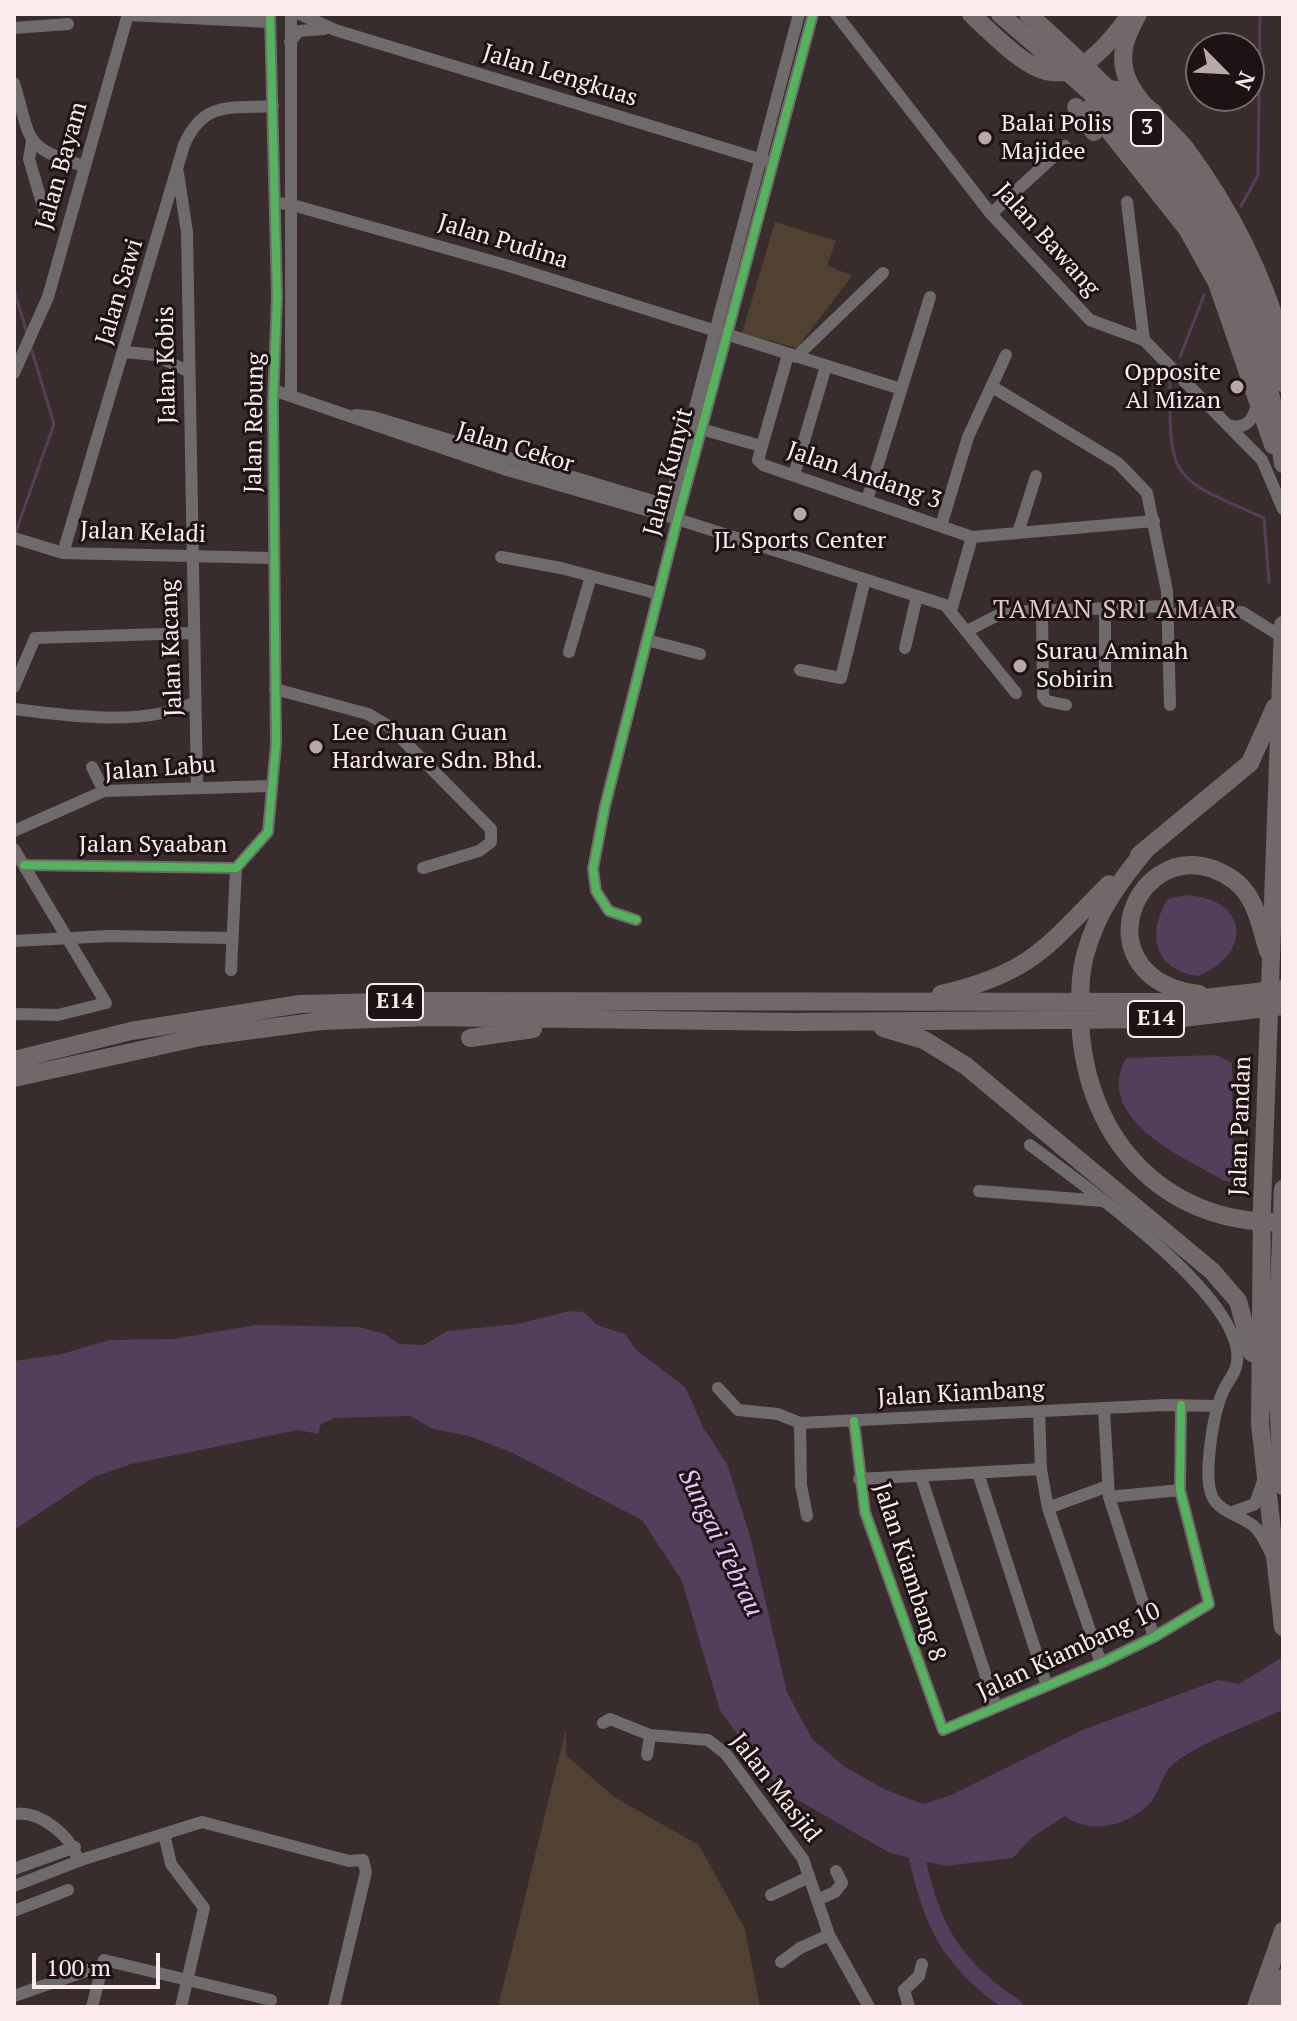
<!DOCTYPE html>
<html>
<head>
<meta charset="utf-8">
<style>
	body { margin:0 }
	#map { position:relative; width:1297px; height:2021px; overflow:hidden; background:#392c2d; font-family:"PT Serif",serif }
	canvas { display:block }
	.frame { position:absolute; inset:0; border:16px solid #fcebec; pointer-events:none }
	.north { position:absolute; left:1185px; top:32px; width:80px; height:80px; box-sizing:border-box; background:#1e1314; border:2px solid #77696a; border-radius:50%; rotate:114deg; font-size:22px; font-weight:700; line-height:32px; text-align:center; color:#fcebec }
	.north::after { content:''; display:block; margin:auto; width:28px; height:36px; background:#b8a8a9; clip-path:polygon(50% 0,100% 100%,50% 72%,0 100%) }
	.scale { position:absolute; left:32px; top:1953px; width:128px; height:36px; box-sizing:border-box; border:4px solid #fcebec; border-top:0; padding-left:10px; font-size:24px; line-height:28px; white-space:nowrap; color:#fcebec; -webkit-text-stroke:6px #1e1314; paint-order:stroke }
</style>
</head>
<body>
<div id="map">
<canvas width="1297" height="2021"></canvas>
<div class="frame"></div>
<div class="north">N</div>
<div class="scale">100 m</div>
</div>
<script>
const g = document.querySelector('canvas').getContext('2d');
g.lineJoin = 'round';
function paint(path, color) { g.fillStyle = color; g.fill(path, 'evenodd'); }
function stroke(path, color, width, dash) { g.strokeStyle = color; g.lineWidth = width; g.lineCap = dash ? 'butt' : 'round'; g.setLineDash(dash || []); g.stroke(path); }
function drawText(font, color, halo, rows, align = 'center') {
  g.font = font + ' "PT Serif",serif'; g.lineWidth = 6; g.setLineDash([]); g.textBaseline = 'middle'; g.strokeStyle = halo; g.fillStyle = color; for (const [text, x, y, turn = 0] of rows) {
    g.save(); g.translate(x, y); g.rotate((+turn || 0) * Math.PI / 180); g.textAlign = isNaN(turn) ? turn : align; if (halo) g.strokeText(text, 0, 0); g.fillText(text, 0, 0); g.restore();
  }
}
const green = new Path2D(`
	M775,222L836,241L827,265L852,276L797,348L742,333Z
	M566,1729V1755L614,1797L699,1845L745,1929L760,2007H498Z`);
const water = new Path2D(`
	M1185,895C1248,898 1254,952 1199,976C1154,971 1146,933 1168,899Z
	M1216,1055L1232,1063L1233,1182L1225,1181C1186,1159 1092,1119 1126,1058Z
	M570,1311L584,1312L597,1325L625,1334L635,1349L685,1387L703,1427L727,1464L750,1536L787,1692L812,1739L845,1767L886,1790L923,1804L951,1795L1085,1729L1218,1680L1239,1684L1283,1657V1710C1253,1723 1194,1745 1171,1766C1163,1774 1160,1789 1153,1799C1134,1824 1092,1837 1065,1816L1031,1838L1013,1858L945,1866L890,1853L784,1792L761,1768L720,1710L682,1581L642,1520L513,1453L469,1436L433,1429L410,1416L335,1418L321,1424L318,1434L298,1430L131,1464L94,1477L14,1530V1361L62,1354L109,1340L173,1339L256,1325L359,1327L385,1334L399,1344L424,1345L447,1331L517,1324Z`);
const stream = new Path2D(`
	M1241,206L1258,175L1260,14
	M14,290L27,333
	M1180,357L1204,295
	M1170,380C1169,483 1172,477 1264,518L1269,582
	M15,534L54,424L31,348`);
const river = new Path2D(`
	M913,1838C929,1918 944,1960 1015,2007`);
const minor = new Path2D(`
	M300,14L335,30L766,161
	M836,14L991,214L1090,320L1144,340L1262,460L1283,509
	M128,15L270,22
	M14,28L68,24
	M290,42L299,31L324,29
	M14,83C32,142 22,147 84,166
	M32,141L29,159L44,210
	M178,173L187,232L197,786
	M1127,202L1144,340
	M276,203L289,204L509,266L901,389
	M991,214L1065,146
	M125,352L155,355L189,372
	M788,355L758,460L763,465L972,537L1154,521
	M796,357L883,273
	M14,373L48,297L128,14
	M991,386L1118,463L1147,493L1167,591L1170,705
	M276,391L507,470L677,519L945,605L1016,693
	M291,396V14
	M356,415L373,417L676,508
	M1228,425C1247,431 1254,418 1258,402
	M701,429L761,446
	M794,475L826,366
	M867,500L930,297
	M669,506L799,14
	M941,526L968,437L1006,355
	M1018,533L1036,476
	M14,538L63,553L273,558
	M63,553L184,145C204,100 230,109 273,106
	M501,557L561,568L659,594
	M1105,607V683
	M1042,610L1043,696L1047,701L1066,705
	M951,611L972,537
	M1168,614L1242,612L1282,637
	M967,631L1004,612L1167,606
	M647,640L700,654
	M905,648L917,596
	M569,652L591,576
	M800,670L841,678L865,579
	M14,687L35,638L192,633
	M275,689L368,714L390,727L491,829V842L479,851L423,868
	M14,709C67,716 147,727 195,702
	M92,767L104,791
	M14,831L104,791L270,786
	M14,849L106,1003L58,1015L14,1014
	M24,865L236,868L268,832L276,744L273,404L277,297L270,14
	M636,920L609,911L596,891L593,869L605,806L680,509L813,14
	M14,941L110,936L233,938
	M231,970L236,868
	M1030,1145C1076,1180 1255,1303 1236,1367C1233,1377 1225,1385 1222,1394C1213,1415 1203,1476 1212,1496C1219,1513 1244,1516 1256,1528C1263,1536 1267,1545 1271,1554
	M979,1191L1103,1201
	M718,1388L738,1410L778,1414L800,1423
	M1104,1410L1109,1497L1154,1637
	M1039,1412L1041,1469L1048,1508L1101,1663
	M854,1421L865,1512L943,1730L1101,1663L1154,1637L1209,1604L1180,1490L1181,1405
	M978,1473L1047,1686
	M921,1477L996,1707
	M859,1479L1041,1469
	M1109,1497L1180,1490
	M1048,1508L1108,1486
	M1233,1512L1255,1504L1263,1481
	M807,1516L801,1485L800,1423L1165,1405L1218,1406
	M603,1723L610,1719L650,1735L708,1740L726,1754L803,1859L829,1935L869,2007
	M647,1755L650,1735
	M14,1814C40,1810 73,1837 78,1861
	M164,1834L171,1864L204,1908L181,2007
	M14,1869L75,1847
	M14,1886L84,1859L202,1822L349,1861L363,1860L366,1872L334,2007
	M771,1895L809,1877
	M817,1900L835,1892L842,1883L836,1871
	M14,1911L68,1890
	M104,1960L271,2000
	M781,1962L800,1948L829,1935
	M14,1996L103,1965
	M92,2007L104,1960
	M909,2007L904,1990L919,1976L922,1964`);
const highway = new Path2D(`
	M971,14C1035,75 1064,105 1127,19
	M1000,14C1044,53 1091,89 1131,132C1213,220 1269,345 1283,464
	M1028,14C1155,128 1236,214 1283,383
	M1138,14C1128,33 1119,50 1125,72C1133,102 1167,125 1186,149C1229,207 1262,272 1282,342
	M1076,107L1094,132
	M1154,113C1136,99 1123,83 1100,92L1091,108L1187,229L1217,283L1273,445
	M1283,625L1262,1206L1260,1424L1283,1627
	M1147,848C1121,880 1097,911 1086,952C1080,972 1080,992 1080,1013C1081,1132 1159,1225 1283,1222
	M1139,855L1250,763L1275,707
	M941,994C1032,973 1046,947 1109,884
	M1199,994C1082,979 1131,841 1213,869C1226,874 1239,882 1247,894C1258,910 1262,932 1268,951
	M883,1028L924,1040L966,1066L1212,1271L1238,1301L1252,1353
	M470,1038L533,1029
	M14,1060L131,1031L300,1004L430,1001L1169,1002L1283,989
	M14,1078L200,1037L321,1021L428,1017L794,1022L1174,1019L1283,1006
	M1283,1189L1276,1369L1283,1486
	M1256,2007L1283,1931
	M1272,2007L1283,1978`);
const cycleway = new Path2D(`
	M24,865L236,868L268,832L276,744L273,404L277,297L270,14
	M636,920L609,911L596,891L593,869L605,806L680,509L813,14
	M854,1421L865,1512L943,1730L1101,1663L1154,1637L1209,1604L1180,1490L1181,1405`);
const markers = [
	[985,138,8,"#b8a8a9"],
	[1237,387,8,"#b8a8a9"],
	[800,514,8,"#b8a8a9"],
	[1020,666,8,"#b8a8a9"],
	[316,747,8,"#b8a8a9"]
];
const shields = [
	[1147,128,32],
	[395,1002,56],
	[1156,1019,56]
];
const shieldNames = [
	["3",1147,128],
	["E14",395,1002],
	["E14",1156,1019]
];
const streetNames = [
	["Jalan Lengkuas",560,76,17],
	["Jalan Bayam",62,166,-74],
	["Jalan Bawang",1047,240,48],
	["Jalan Pudina",503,242,17],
	["Jalan Sawi",120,292,-73],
	["Jalan Kobis",167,365,-91],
	["Jalan Rebung",255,423,-89],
	["Jalan Cekor",515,448,17],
	["Jalan Kunyit",669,472,-75],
	["Jalan Andang 3",864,476,19],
	["Jalan Keladi",143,533,2],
	["Jalan Kacang",172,648,-92],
	["Jalan Labu",160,769,-4],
	["Jalan Syaaban",153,845],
	["Jalan Pandan",1241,1126,-88],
	["Jalan Kiambang",961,1394,-3],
	["Jalan Kiambang 8",909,1572,72],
	["Jalan Kiambang 10",1069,1652,-25],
	["Jalan Masjid",775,1788,52]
];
const poiNames = [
	["Balai Polis",1001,124],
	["Majidee",1001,152],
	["Opposite",1221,373,"right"],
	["Al Mizan",1221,401,"right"],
	["JL Sports Center",800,541,"center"],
	["Surau Aminah",1036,652],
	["Sobirin",1036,680],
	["Lee Chuan Guan",332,733],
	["Hardware Sdn. Bhd.",332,761]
];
const neighbourhoodNames = [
	["TAMAN SRI AMAR",1116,611]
];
const waterNames = [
	["Sungai Tebrau",720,1543,64]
];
paint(green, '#514130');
paint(water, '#533e5c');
stroke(stream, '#533e5c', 3);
stroke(river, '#533e5c', 16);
stroke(minor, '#6f6b6c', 12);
stroke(highway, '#706869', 18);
stroke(cycleway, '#56b35d', 8);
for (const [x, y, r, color] of markers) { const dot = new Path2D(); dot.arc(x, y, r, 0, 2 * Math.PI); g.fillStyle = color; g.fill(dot); stroke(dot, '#1e1314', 3); }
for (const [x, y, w] of shields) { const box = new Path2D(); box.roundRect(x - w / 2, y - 18, w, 36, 6); g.fillStyle = '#1e1314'; g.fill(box); stroke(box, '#fcebec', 2); }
drawText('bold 22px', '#fcebec', null, shieldNames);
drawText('24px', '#fcebec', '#1e1314', streetNames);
drawText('24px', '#fcebec', '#1e1314', poiNames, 'left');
g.letterSpacing = '2px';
drawText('26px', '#e3c4c6', '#1e1314', neighbourhoodNames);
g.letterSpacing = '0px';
drawText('italic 26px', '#ebc3fe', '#1e1314', waterNames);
</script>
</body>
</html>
